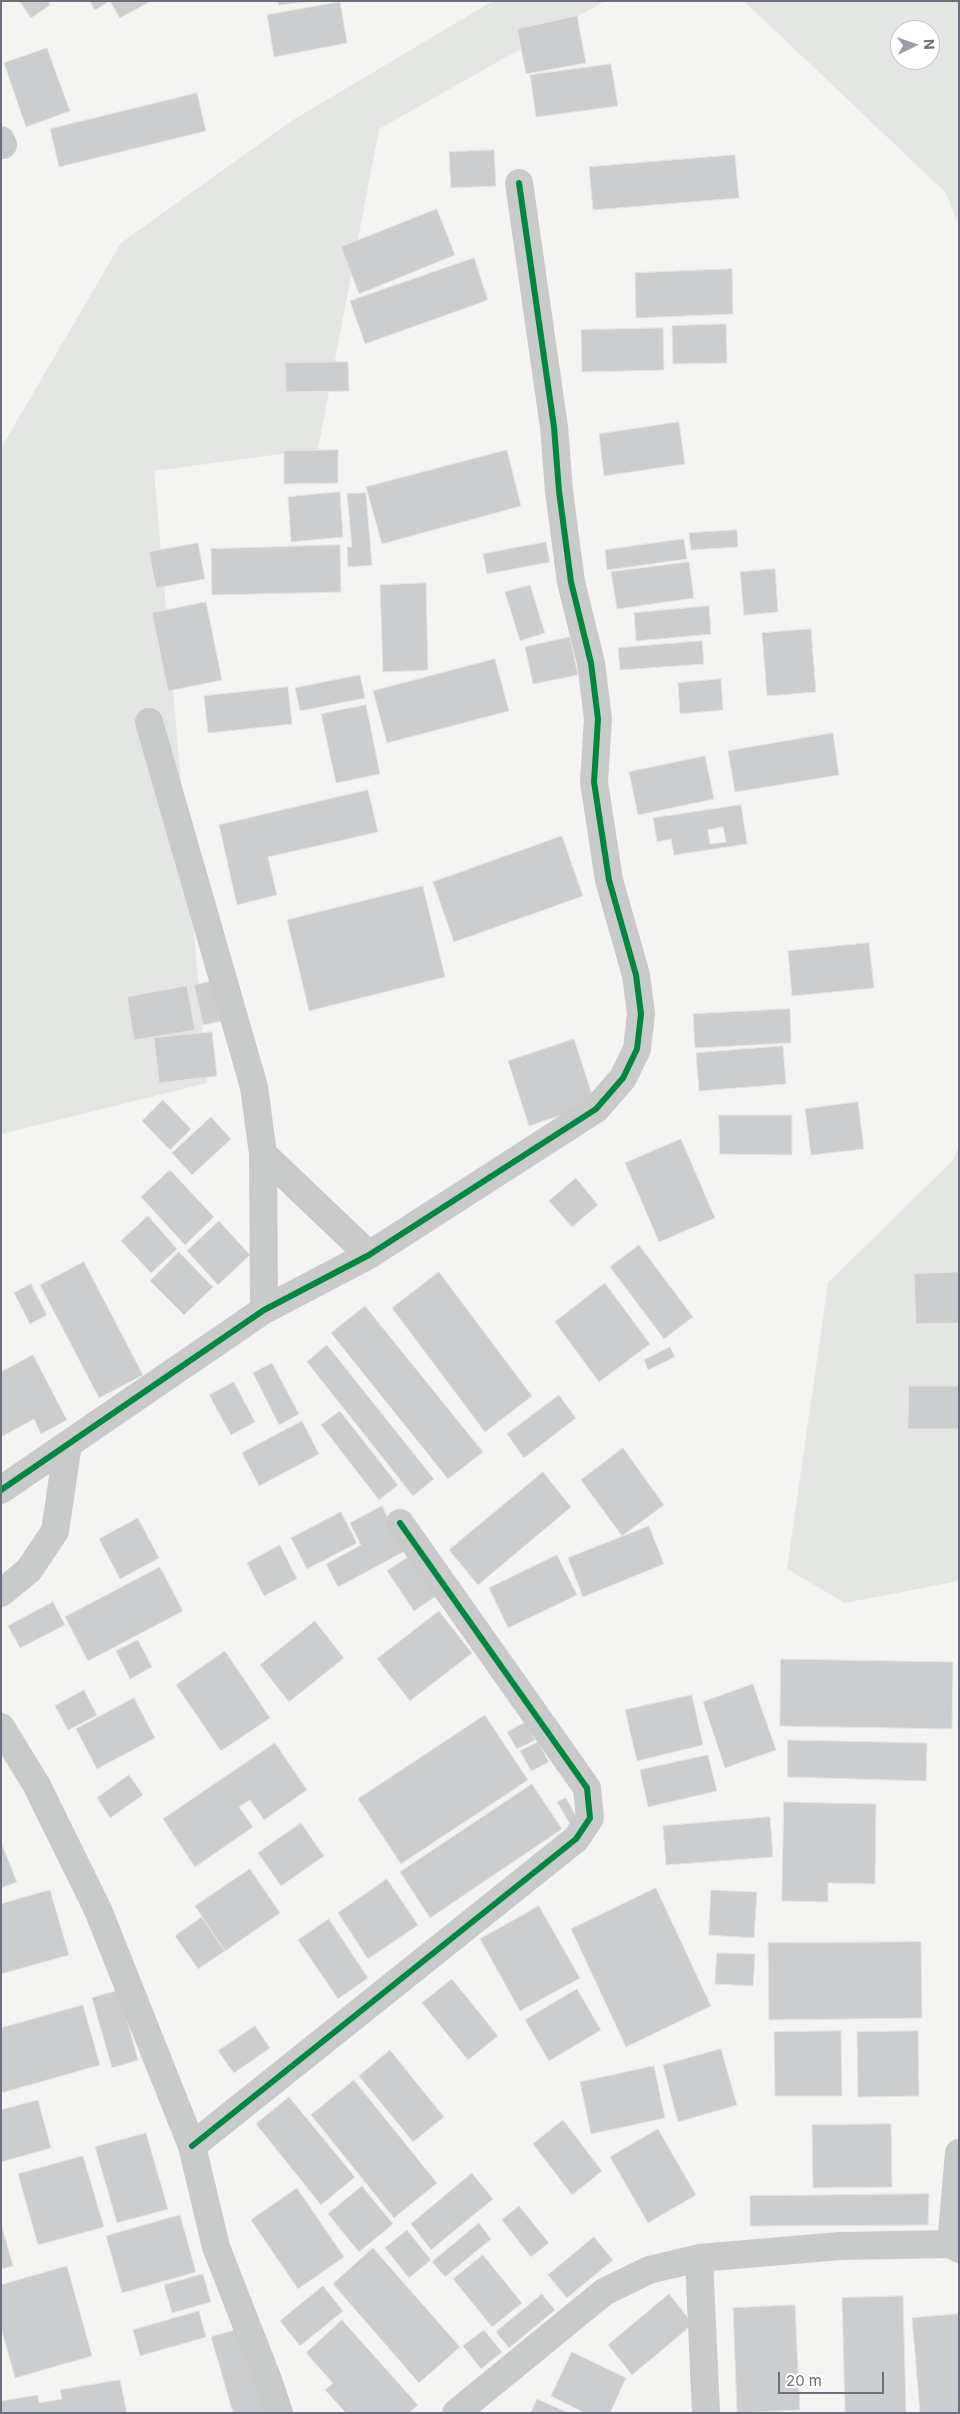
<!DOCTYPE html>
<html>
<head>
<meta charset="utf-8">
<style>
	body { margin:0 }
	#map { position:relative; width:960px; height:2414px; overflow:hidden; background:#f4f4f3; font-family:Inter,sans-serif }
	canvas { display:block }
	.frame { position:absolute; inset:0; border:2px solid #68707f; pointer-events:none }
	.north { position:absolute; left:890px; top:20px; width:50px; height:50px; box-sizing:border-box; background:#fff; border:1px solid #c3c6cc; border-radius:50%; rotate:87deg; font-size:14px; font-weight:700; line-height:20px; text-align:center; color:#68707f }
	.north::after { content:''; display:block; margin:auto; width:18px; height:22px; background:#999ea8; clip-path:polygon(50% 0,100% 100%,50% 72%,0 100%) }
	.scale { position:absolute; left:778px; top:2372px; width:106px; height:22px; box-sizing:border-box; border:2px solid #68707f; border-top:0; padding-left:6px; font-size:15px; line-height:18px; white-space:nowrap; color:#68707f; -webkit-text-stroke:4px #fff; paint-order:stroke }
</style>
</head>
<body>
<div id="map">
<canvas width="960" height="2414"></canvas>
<div class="frame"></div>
<div class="north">N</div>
<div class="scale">20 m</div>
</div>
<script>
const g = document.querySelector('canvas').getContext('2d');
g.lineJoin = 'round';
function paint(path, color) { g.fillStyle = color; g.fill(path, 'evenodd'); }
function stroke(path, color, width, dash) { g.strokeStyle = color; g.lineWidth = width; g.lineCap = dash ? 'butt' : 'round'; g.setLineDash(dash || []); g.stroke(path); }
const green = new Path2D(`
	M493,1H605L379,129L318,449L154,471L207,1083L1,1134V448L121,243L293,120Z
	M744,1H959V226L946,193ZM900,30H930V60H900Z
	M959,1145V1581L845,1603L787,1569L828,1283L953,1160Z`);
const building = new Path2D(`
	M20,1H48L50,5L31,18Z
	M90,1H110L95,10Z
	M110,1H151L120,18Z
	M278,1H313L279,5Z
	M340,2L347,43L274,57L267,15Z
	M577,16L586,63L526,74L517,29Z
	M47,48L70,111L26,127L4,63Z
	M611,64L618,106L536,117L530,75Z
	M197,93L206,131L59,167L50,129Z
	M494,150L496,186L451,188L449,152Z
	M735,155L739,198L593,210L589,167Z
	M437,209L455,255L359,294L341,247Z
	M474,258L488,300L365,344L350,301Z
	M732,269L733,314L636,318L635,273Z
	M726,324L727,363L673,364L672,326Z
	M663,328L664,370L582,372L581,330Z
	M348,362L349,391L286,392L285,363Z
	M679,422L685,464L604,476L599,434Z
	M338,450V483L284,484V451Z
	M507,450L521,506L382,544L366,487Z
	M340,492L343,537L291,542L288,497Z
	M366,493L372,565L348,567L347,547H352L347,494Z
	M737,530L738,547L691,550L689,533Z
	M684,539L687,559L607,570L605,550Z
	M546,542L550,562L487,574L483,554Z
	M198,543L205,579L156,588L149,552Z
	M340,545L341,592L212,595L211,549Z
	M689,562L694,598L617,609L611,572Z
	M775,569L778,612L744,615L740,572Z
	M426,583L428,670L383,672L380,585Z
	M530,585L545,633L520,641L505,592Z
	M206,602L222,680L168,691L152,613Z
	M709,606L711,634L636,641L634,613Z
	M811,629L816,692L767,696L762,633Z
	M570,637L578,675L533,684L525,647Z
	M702,641L704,664L620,670L618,648Z
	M495,659L509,711L387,743L373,691Z
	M360,675L365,698L300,711L295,688Z
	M721,679L723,710L680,714L678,683Z
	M288,687L292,724L208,733L204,696Z
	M366,705L380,774L336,783L321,714Z
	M833,733L839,775L735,792L728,751Z
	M705,756L714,799L638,815L629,772Z
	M368,790L378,832L268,857L277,895L237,905L219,825Z
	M741,805L747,844L674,855L671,839L657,842L653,818ZM723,827L726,842L710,844L708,830Z
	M562,836L583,896L454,942L433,882Z
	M423,886L445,977L309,1011L287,920Z
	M869,943L874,988L792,996L788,951Z
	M214,981L222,1021L203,1025L194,985Z
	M187,986L195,1030L134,1040L127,997Z
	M790,1009L791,1043L695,1048L693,1014Z
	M212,1032L217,1076L159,1083L154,1038Z
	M574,1039L595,1104L529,1126L508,1061Z
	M783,1046L786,1084L699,1091L696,1053Z
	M163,1100L191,1129L170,1150L142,1121Z
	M858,1102L864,1149L811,1155L805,1109Z
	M719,1115H792V1155L720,1154Z
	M211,1117L231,1139L192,1175L172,1153Z
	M681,1139L715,1218L659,1242L625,1163Z
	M170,1170L214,1217L185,1245L141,1197Z
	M576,1178L598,1205L572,1227L549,1201Z
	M148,1216L177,1249L151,1273L121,1241Z
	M219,1221L250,1255L218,1285L187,1251Z
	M639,1245L693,1317L664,1339L610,1267Z
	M179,1252L213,1287L184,1315L150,1281Z
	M84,1262L143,1375L99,1398L40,1285Z
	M439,1272L532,1396L485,1432L392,1308Z
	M959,1272V1323L916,1324L914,1274Z
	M605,1283L650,1344L599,1382L555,1322Z
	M31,1284L47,1315L30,1324L14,1293Z
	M365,1306L483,1452L448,1479L331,1333Z
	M327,1345L434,1479L413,1496L307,1362Z
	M670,1347L675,1357L648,1370L644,1360Z
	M33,1355L67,1420L41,1434L34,1419L1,1437V1372Z
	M272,1363L299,1414L279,1425L253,1373Z
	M234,1382L255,1422L231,1435L209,1395Z
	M909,1386H959V1429H908Z
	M559,1395L576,1418L524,1458L507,1434Z
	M340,1411L398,1485L379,1500L321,1425Z
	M302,1421L319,1454L259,1486L242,1453Z
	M623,1448L664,1505L622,1536L581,1480Z
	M543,1472L571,1507L478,1585L449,1550Z
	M382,1506L405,1551L338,1587L326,1564L361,1545L350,1523Z
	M341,1512L357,1543L307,1569L291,1538Z
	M138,1518L159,1558L120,1579L99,1539Z
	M649,1526L664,1564L583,1597L568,1558Z
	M280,1545L297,1579L264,1596L247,1563Z
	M411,1555L438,1595L414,1611L387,1571Z
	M557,1555L577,1595L508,1628L489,1588Z
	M160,1567L183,1611L88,1661L65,1617Z
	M53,1602L65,1625L20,1648L8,1626Z
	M439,1611L472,1653L410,1701L377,1659Z
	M315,1621L344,1658L289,1702L260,1665Z
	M138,1640L152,1667L130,1679L116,1651Z
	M225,1651L270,1718L221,1751L176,1685Z
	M781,1659L953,1662L952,1729L780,1726Z
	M753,1684L776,1750L725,1768L703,1702Z
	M84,1690L97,1715L68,1730L55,1706Z
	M692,1695L703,1745L637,1761L625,1710Z
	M134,1698L155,1738L97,1769L76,1729Z
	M485,1715L528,1780L401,1864L358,1799Z
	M526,1722L535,1740L517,1749L507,1732Z
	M788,1740L927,1743L926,1781L788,1777Z
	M538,1742L549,1762L531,1771L520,1751Z
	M275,1743L307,1790L264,1820L250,1800L239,1807L253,1827L195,1867L163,1819Z
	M708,1755L717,1791L648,1807L640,1770Z
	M129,1775L143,1795L110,1818L97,1798Z
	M532,1784L562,1829L430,1918L400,1872Z
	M566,1798L579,1822L571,1826L557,1802Z
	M784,1802L876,1804L875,1884L828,1883V1902L782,1901Z
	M770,1817L773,1857L666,1865L663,1826Z
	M301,1823L324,1856L281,1886L258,1853Z
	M1,1842L17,1882L1,1888Z
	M250,1869L280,1913L225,1951L195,1906Z
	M387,1879L418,1925L368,1959L338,1913Z
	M656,1888L711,2006L626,2047L571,1929Z
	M50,1890L69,1955L1,1974V1904Z
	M711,1890L757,1892L754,1938L709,1935Z
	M539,1906L580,1978L520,2011L480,1939Z
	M202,1917L225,1951L198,1969L175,1936Z
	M329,1919L368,1978L338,1999L298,1940Z
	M921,1942L922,2018L769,2020L768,1943Z
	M717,1953L755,1954L753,1986L715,1984Z
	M452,1979L498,2036L468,2060L422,2003Z
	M577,1989L601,2030L549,2061L525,2020Z
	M119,1990L138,2060L112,2068L92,1998Z
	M83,2005L100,2065L1,2093V2028Z
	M255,2026L270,2048L234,2073L218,2051Z
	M841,2031L842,2096H775L774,2032Z
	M918,2031L919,2096L858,2097L857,2032Z
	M721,2049L737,2105L678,2122L663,2065Z
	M390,2050L444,2117L413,2142L359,2076Z
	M654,2066L665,2118L591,2134L580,2082Z
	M354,2080L437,2183L394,2218L311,2115Z
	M289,2097L355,2177L321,2205L256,2124Z
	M38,2100L51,2148L1,2162V2110Z
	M563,2120L602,2171L572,2195L533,2144Z
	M891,2124L892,2187L813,2188L812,2125Z
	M658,2129L696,2195L648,2223L610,2157Z
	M146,2133L168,2209L117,2223L95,2147Z
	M83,2156L104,2227L38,2245L18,2174Z
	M472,2173L493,2199L431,2250L411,2224Z
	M362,2186L393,2224L359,2252L328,2214Z
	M297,2188L344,2257L298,2289L251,2220Z
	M929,2194L928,2225L750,2226V2196Z
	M519,2206L549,2243L531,2257L502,2220Z
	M180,2215L196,2272L122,2293L106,2236Z
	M1,2223L13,2266L1,2269Z
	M479,2223L491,2239L445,2277L432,2262Z
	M407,2230L431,2260L409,2278L385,2248Z
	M594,2237L613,2260L567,2298L548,2275Z
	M373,2248L460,2347L419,2383L333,2284Z
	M483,2255L522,2303L492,2327L453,2279Z
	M67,2266L92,2356L15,2378L1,2328V2285Z
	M203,2274L211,2302L172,2313L164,2285Z
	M323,2286L343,2311L300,2346L280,2321Z
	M542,2294L555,2310L509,2348L496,2332Z
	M669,2294L693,2324L632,2375L608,2345Z
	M903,2296L906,2413H845L842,2298Z
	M795,2305L800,2410L737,2413L733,2308Z
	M199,2311L206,2337L140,2356L133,2330Z
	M959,2314V2413H920L912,2318Z
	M342,2320L418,2405L409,2413H346L325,2390L333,2383L306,2353Z
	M242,2328L266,2413H233L211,2337Z
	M484,2330L502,2352L481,2369L463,2346Z
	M572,2352L626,2378L610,2413H585L551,2396Z
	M120,2380L127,2413H1V2401L38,2395L39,2403L62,2399L60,2390Z
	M537,2399L569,2413H531Z`);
const minor = new Path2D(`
	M1,140L3,145
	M149,722L254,1087L263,1154L264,1310
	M263,1154L369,1255
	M1,1490L264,1310L369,1255L596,1109L623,1078L637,1049L641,1014L636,975L609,880L594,782L598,719L591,663L571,582L559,491L554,427L519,183
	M1,1593L29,1570L55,1531L68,1444
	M1,1727L36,1784L98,1910L192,2146L216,2247L268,2380L279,2413
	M192,2146L576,1839L590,1818L587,1788L400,1523
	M951,2244L959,2153
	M699,2258L706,2413
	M456,2413L604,2292L649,2270L699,2258L840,2246L951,2244L959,2249`);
const cycleway = new Path2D(`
	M1,1490L264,1310L369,1255L596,1109L623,1078L637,1049L641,1014L636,975L609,880L594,782L598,719L591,663L571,582L559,491L554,427L519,183
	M192,2146L576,1839L590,1818L587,1788L400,1523`);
paint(green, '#e3e6e2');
paint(building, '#cccdce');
stroke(building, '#e4e4e2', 1);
stroke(minor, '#c9caca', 28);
stroke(cycleway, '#00873e', 6);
</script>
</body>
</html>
